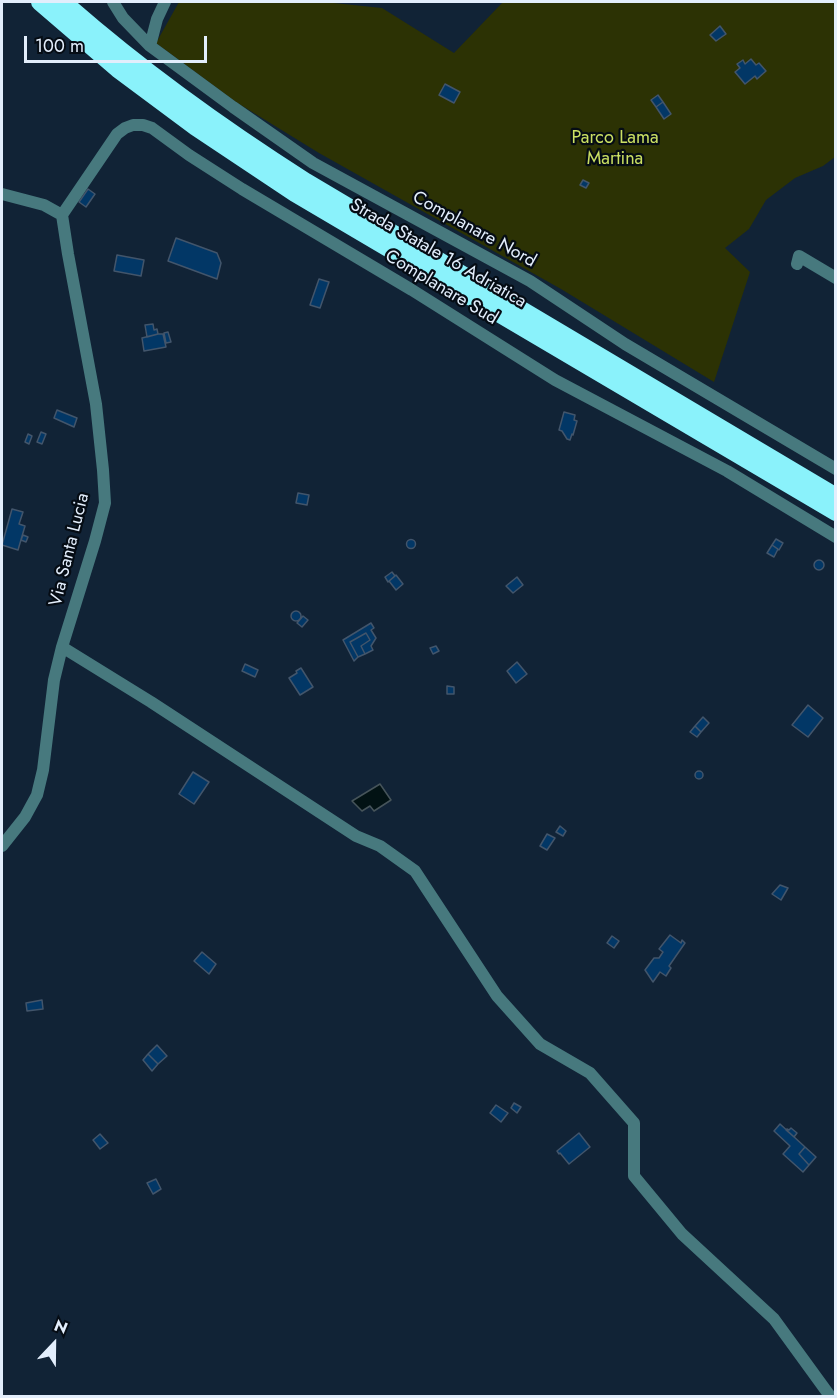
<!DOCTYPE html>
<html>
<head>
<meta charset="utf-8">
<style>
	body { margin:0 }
	#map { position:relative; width:837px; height:1398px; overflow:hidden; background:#112336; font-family:Jost,sans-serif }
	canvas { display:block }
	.frame { position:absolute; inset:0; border:3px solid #e3eefc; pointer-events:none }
	.north { position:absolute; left:24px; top:1314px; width:60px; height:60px; -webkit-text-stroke:4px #050c14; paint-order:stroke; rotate:22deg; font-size:16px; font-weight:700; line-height:24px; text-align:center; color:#e3eefc }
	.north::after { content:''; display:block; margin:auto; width:21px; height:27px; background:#e3eefc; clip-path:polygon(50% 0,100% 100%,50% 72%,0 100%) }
	.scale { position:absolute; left:24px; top:36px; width:183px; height:27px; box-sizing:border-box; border:3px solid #e3eefc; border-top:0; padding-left:8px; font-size:18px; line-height:21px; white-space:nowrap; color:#e3eefc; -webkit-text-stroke:4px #050c14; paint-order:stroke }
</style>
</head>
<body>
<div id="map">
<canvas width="837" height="1398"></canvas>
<div class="frame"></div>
<div class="north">N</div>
<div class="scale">100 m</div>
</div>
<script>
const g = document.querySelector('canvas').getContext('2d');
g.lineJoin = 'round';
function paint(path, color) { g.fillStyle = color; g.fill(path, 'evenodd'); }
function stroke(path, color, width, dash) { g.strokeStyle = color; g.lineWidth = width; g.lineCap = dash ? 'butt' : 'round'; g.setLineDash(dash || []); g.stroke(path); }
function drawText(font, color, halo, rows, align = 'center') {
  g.font = font + ' Jost,sans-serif'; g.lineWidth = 4.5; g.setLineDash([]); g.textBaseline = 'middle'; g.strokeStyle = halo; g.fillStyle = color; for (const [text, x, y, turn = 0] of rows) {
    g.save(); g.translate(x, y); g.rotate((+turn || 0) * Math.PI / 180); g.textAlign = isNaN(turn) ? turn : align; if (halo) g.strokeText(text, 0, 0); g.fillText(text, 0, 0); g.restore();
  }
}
const green = new Path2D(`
	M179,2H324L382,8L454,53L503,2H835V157L823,166L795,178L766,200L749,229L725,248L750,272L714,382L561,289L319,153L236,102L156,43Z`);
const water = new Path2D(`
	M380,784L391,800L374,811L370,806L362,811L352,801Z`);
const building = new Path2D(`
	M720,26L726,34L716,41L710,35Z
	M751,59L756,65L759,63L766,71L757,79L755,76L745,84L735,72L740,68L737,64L743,60L745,64Z
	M445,84L460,92L454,103L439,95Z
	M658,95L663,102L656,107L651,100Z
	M663,102L671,114L664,119L656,107Z
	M583,180L589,183L586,188L580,185Z
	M88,189L95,194L86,207L79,202Z
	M176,238L217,253L221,263L217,279L168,261Z
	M117,255L144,260L141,276L114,271Z
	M319,279L329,282L320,308L310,305Z
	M153,324L154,330L157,329L158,334L147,337L145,325Z
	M168,332L171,342L166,343L164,333Z
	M158,334H163L166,347L144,351L142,338Z
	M57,410L77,418L74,427L54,418Z
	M564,412L575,415L574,420L577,421L573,435L572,434L570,440L567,439L562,431L559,430Z
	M41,432L46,434L42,444L37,442Z
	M28,434L32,436L29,444L25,442Z
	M298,493L309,495L307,505L296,503Z
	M12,509L23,512L19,524L25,526L18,550L2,545Z
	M23,535L28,537L26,542L21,540Z
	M776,539L783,543L779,550L772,545Z
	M406.5 544a4.5 4.5 0 1 1 9 0a4.5 4.5 0 1 1-9 0Z
	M772,545L778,549L774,557L767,553Z
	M814 565a5 5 0 1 1 10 0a5 5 0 1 1-10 0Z
	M392,572L395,576L388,582L385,577Z
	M396,575L403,584L396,590L389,581Z
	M517,577L523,585L513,593L506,586Z
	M291 616a5 5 0 1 1 10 0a5 5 0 1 1-10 0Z
	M303,616L308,620L302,627L297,623Z
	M371,623L374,628L371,630L376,638L371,646L373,650L365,654L361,646L370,640L366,633L350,642L358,657L354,661L343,640Z
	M366,633L370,640L361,646L365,654L358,657L350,642Z
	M436,646L439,651L433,654L430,648Z
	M517,662L527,674L516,683L507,671Z
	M245,664L258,670L255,677L242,671Z
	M301,668L313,687L300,695L289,678L297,673L296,671Z
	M447,686L454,687V694H447Z
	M808,705L823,718L808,737L792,725Z
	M703,717L709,723L701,732L695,726Z
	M695,726L701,732L697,737L690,732Z
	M695 775a4 4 0 1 1 8 0a4 4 0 1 1-8 0Z
	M193,772L209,782L194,804L179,794Z
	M560,826L566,831L563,836L556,832Z
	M547,834L555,838L547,850L540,846Z
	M780,885L788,888L781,900L772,894Z
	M670,935L681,943L682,940L685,943L669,966L671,968L666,976L660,972L653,982L645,970L654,958H659L663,952L659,949Z
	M612,936L619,941L614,948L607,943Z
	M202,952L216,964L209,974L194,961Z
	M42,1000L43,1009L27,1011L26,1003Z
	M157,1045L167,1056L158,1064L148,1054Z
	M148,1054L158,1064L152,1071L143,1060Z
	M514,1103L521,1107L517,1113L511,1108Z
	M496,1105L508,1113L501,1122L490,1113Z
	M780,1124L805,1147L799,1154L809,1165L803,1172L783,1154L790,1146L774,1131Z
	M791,1128L797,1133L794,1137L786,1130L787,1129L789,1130Z
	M579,1133L590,1147L569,1164L560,1153L559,1154L557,1151Z
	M100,1134L108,1143L100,1149L93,1140Z
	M805,1147L816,1157L809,1165L799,1154Z
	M156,1179L161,1189L153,1194L147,1183Z`);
const street = new Path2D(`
	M113,2L123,18L150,46L233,107L313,163L530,281L625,344L836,469
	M150,46L157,19L165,2
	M2,194L44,205L62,215
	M62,215L117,134L125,128L133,125H143L152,128L189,155L242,189L412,290L555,380L727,471L836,537
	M797,264L799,256L836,278
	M62,647L151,702L356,836L380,846L415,871L497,996L540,1044L590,1073L634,1123V1176L682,1234L774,1319L830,1396
	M2,846L25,817L37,795L43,770L54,680L62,647L95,541L105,503L103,470L96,404L68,254L62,215`);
const highway = new Path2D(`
	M40,2L118,69L196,127L295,193L836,512
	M63,2C139,69 221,128 306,182L836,497`);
const parkNames = [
	["Parco Lama",615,139],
	["Martina",615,160]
];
const streetNames = [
	["Complanare Nord",474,230,29],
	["Strada Statale 16 Adriatica",438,254,30],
	["Complanare Sud",441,288,31],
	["Via Santa Lucia",70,550,-76]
];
paint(green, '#2c3204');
paint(water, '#021214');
stroke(water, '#46545a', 1.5);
paint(building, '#023766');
stroke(building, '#42556b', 1.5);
stroke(street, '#47797e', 12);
stroke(highway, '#8af2fb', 18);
drawText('18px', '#cbe063', '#050c14', parkNames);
drawText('18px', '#e3eefc', '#050c14', streetNames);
</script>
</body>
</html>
